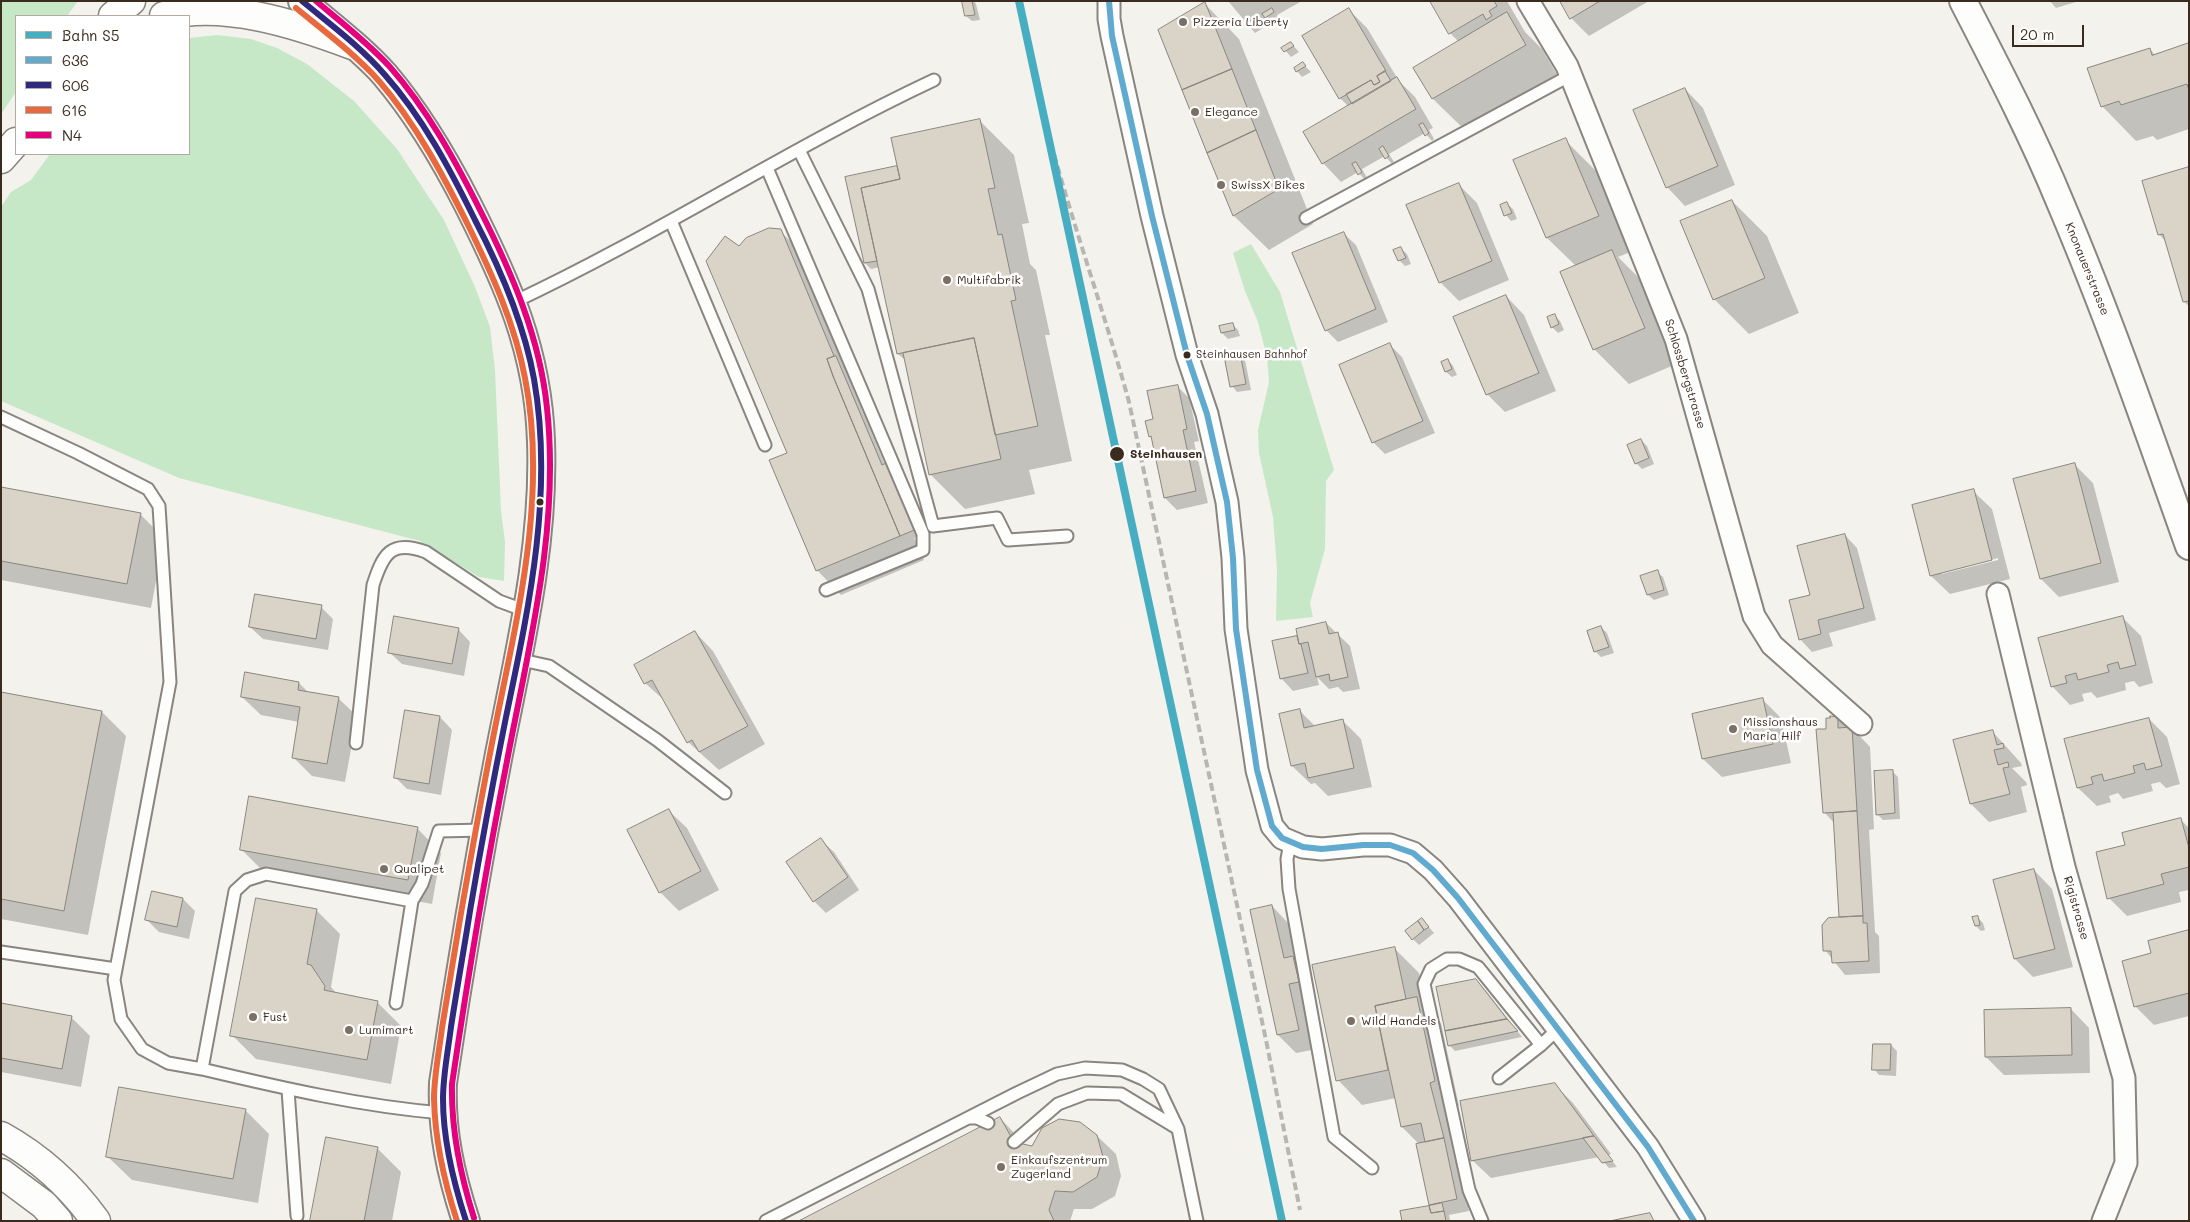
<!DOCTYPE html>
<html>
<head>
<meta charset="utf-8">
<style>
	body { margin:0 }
	#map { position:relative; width:2190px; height:1222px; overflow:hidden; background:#f4f2ec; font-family:Mali,sans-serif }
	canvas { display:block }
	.frame { position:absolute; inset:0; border:2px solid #3b2a1e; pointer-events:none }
	.legend { position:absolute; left:15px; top:15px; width:175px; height:140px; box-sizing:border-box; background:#fff; border:1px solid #b1aaa5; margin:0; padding:6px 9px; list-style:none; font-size:15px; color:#3b2a1e }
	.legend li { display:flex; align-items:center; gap:10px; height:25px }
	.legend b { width:25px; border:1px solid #b1aaa5 }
	.scale { position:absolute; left:2012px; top:25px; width:72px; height:22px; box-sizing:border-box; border:2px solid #3b2a1e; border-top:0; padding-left:6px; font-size:15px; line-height:18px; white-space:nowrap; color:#3b2a1e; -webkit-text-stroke:4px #fff; paint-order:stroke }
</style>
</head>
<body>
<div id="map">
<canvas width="2190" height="1222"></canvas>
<div class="frame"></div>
<ul class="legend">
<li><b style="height:6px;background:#47adc1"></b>Bahn S5</li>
<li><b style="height:6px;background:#60aad0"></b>636</li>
<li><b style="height:6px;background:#2f2a7f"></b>606</li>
<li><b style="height:6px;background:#e9693f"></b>616</li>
<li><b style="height:6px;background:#e5007d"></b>N4</li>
</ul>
<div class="scale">20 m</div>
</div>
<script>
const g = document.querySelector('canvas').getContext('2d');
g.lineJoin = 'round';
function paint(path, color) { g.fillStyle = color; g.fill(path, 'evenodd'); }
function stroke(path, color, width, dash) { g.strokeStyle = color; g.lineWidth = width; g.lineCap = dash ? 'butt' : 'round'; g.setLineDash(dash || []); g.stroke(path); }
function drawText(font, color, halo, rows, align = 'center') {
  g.font = font + ' Mali,sans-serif'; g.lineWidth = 5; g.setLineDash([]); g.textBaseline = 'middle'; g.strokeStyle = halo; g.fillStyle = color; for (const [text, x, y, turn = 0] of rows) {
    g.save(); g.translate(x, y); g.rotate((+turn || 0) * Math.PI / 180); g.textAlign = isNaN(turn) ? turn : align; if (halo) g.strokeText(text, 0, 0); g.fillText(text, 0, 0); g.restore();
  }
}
const green = new Path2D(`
	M1,1H78L67,16H16V92L1,114Z
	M217,35L251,39L277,48L307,64L354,101L397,149L444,220L475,287L490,327L495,370L501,511L505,542L504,581L479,577L420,541L179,478L1,401V207L11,192L31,180L50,154H189V38Z
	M1251,244L1280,292L1334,470L1326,481L1325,549L1310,603L1313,617L1276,621L1277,569L1273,517L1259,453L1258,430L1269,382L1267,357L1258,322L1245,291L1233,253Z`);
const shadow = new Path2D(`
	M963,1H974L976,4L980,20L972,21L966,16Z
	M1228,1H1302L1277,15L1279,19L1272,23L1269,20L1261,25L1263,28L1255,33Z
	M1431,1H1507L1525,32L1542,49L1560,80L1468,133L1433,99L1415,68L1459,42L1450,33Z
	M1561,1H1649L1589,36L1571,18Z
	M2050,1H2079L2056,8Z
	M1205,4L1239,39L1313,224L1269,250L1234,216L1160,30Z
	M1349,10L1367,28L1399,81L1415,97L1433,128L1429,130L1434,139L1432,141L1425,133L1389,154L1394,162L1392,164L1385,156L1362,169L1367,178L1365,180L1358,172L1341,182L1323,163L1349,107L1340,98Z
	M1291,43L1299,52L1291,57L1283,48Z
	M2189,44V129L2157,140L2153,136L2136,141L2102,106L2150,49L2155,55Z
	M1303,64L1311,72L1302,77L1297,71Z
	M1685,89L1703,108L1735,185L1685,206L1667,187Z
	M979,120L1014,155L1029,223L1022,224L1030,264L1036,270L1050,335H1045L1072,461L1029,470L1035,494L965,509L930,474L906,361L898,354L880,267L871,269L865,263L847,178L897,167L899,170Z
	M1565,140L1600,175L1633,251L1618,257L1647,286L1679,363L1629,384L1594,349L1576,266L1547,238L1515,161Z
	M2189,169V306L2184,302L2166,242L2159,234Z
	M1459,185L1477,203L1509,280L1459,301L1440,282Z
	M1732,201L1767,236L1799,313L1749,334L1714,299Z
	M1507,204L1513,209L1517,219L1511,221L1506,215Z
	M780,231L805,255L857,381L851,384L885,465L924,534L914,538L924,560L841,595L817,570L739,248Z
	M1343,233L1356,245L1388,322L1338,342L1326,330Z
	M1401,249L1407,254L1411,264L1405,266L1399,260Z
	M1506,296L1524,315L1556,391L1505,412L1487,394Z
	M1554,315L1560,321L1564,330L1558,333L1552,327Z
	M1232,324L1238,330L1240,336L1228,339L1222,333Z
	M1390,345L1402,357L1435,433L1385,454L1373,442Z
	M1239,354L1245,360L1251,390L1237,392L1232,386Z
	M1448,360L1453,366L1457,375L1452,377L1446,372L1442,362Z
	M1177,386L1189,398L1199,441L1194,442L1208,503L1177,510L1165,498L1152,439L1150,436L1155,420Z
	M1641,440L1647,446L1654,464L1642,469L1636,463Z
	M2075,465L2093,483L2119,582L2059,597L2041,579Z
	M1,488L140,514L164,538L151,608L1,580Z
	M1973,491L1992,509L2010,579L1950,594L1931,576ZM1998,558V560L1942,574V572Z
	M1845,535L1857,548L1876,620L1829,633L1833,646L1812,652L1800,639L1812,596Z
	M1657,572L1663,577L1669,595L1654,600L1648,595Z
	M321,607L333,619L328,650L263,639L250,627Z
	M2123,618L2141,636L2153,683L2139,687L2134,681L2125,683L2126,690L2097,698L2091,692L2082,694L2084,701L2070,705L2052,686Z
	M1326,623L1350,646L1360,689L1343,692L1338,687L1329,689L1317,677L1319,685L1293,691L1281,678L1273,642L1299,636Z
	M1601,627L1607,633L1614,653L1601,657L1595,651Z
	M458,629L470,642L464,676L402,664L389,652Z
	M695,632L713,651L765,744L719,770L688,742L665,701L645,683Z
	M299,683L309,693L338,698L357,716L345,782L312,776L293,757L299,722L261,715L242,697Z
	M1,693L102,712L126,736L88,935L1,919Z
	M1763,700L1781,718L1791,763L1722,777L1703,759L1694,715Z
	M1300,711L1315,726L1342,720L1361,739L1372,787L1328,796L1315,783L1311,784L1292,766Z
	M440,717L452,730L441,795L407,789L395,777Z
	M1836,717L1847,728H1852L1870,747L1874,829L1869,830L1875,932L1879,936L1880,973L1845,975L1825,950L1840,919L1835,824L1824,812L1828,730Z
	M2149,719L2167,737L2180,784L2166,788L2160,782L2151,784L2153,791L2123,799L2118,793L2109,796L2111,802L2097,806L2078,788Z
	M1992,731L2021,763L2022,766L2012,768L2026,782L2027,785L2021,787L2027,812L1989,822L1971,804Z
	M1892,771L1898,777L1900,819L1883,820L1877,814Z
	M668,810L687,828L719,890L679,911L660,892Z
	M2180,819L2189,828V890L2179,892L2181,902L2127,916L2109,898L2126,846Z
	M417,828L441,853L432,904L265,873L241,849Z
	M821,840L834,852L859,890L826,913L814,901Z
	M2034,870L2052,889L2073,967L2033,977L2015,959Z
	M183,899L195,911L189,939L159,932L147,920Z
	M1272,906L1290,925L1298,963L1311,976L1316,1001L1307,1003L1317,1049L1296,1053L1278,1035Z
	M316,910L340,934L331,987L337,994L377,1002L401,1026L391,1084L256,1059L232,1035Z
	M1977,917L1983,923L1985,930L1981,931L1976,926Z
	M1422,919L1434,933L1419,945L1413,939Z
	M2189,932V1016L2154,1025L2135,1006Z
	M1395,949L1419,973L1427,1009L1441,1023L1459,1106L1454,1107L1459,1164L1469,1211L1449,1215L1450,1221H1403L1432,1206L1419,1144L1402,1127L1396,1098L1362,1105L1338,1080Z
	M1476,980L1488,993L1522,1037L1455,1051L1449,1045Z
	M1,1004L71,1017L90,1036L81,1087L1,1072Z
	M2071,1009L2089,1028L2090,1073L2004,1075L1986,1057Z
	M1874,1045H1891L1897,1051L1896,1076L1879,1075L1874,1069Z
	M1554,1084L1573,1103L1611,1154L1608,1155L1617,1167L1609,1168L1599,1157L1491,1178L1472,1160Z
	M245,1110L269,1134L258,1203L132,1180L107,1156Z
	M1000,1118L1018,1137L1023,1145L1032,1148L1097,1136L1116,1154L1121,1176L1115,1196L1092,1209H1074L1070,1221H802Z
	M377,1148L401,1172L392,1221H311Z`);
const building = new Path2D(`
	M962,1H972L975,15L965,16Z
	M1430,1H1494L1497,6L1489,11L1492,16L1486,20L1483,14L1449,34Z
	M1560,1H1600L1570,19Z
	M1205,2L1232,69L1182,90L1158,30Z
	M1272,8L1274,12L1265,18L1262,14Z
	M1349,8L1386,71L1377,76L1380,82L1374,85L1371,80L1339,99L1302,36Z
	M1507,12L1526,45L1432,99L1413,68Z
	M1256,18L1258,22L1248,27L1246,23Z
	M1291,42L1294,46L1284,52L1281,48Z
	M2189,43V90L2187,84L2121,105L2119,101L2101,107L2087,68L2150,48L2152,55Z
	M1303,62L1306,66L1296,72L1294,68Z
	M1232,69L1256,130L1207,153L1182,90Z
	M1385,71L1391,81L1352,104L1346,94L1371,80L1374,85L1380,82L1377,76Z
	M1397,77L1416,109L1322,164L1303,132Z
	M1685,88L1718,166L1666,188L1633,110Z
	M980,119L995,188L988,189L998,235L1002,234L1016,300L1011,301L1038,426L995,435L974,338L897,354L861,188L900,179L891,138Z
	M1423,123L1429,133L1425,136L1419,125Z
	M1256,130L1279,189L1233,216L1207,153Z
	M1566,138L1599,216L1546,238L1513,160Z
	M1383,146L1389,156L1385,159L1379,149Z
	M1356,162L1362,172L1358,175L1352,164Z
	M897,166L900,179L861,188L877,261L864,263L845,177Z
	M2189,167V301L2183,302L2163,234L2158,235L2142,181Z
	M1459,183L1492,261L1439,283L1406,205Z
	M1732,200L1765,278L1713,300L1680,221Z
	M1507,202L1512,213L1504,216L1500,205Z
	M769,228L781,229L834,356L827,359L833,376L900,536L816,571L769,460L787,453L706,261L725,236L739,246L746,238Z
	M1344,232L1376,309L1325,331L1292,253Z
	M1401,247L1406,258L1398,261L1393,250Z
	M1612,250L1645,328L1593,350L1560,272Z
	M1506,295L1539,373L1486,395L1453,317Z
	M1555,314L1559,324L1551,328L1547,317Z
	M1233,323L1235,330L1221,333L1219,326Z
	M974,338L1001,459L929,475L903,353Z
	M1390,343L1423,421L1372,443L1339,365Z
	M1240,353L1246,384L1230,387L1224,356Z
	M836,356L882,465L890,461L919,528L900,536L833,376L827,359Z
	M1448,359L1452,369L1445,372L1441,362Z
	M1178,385L1187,429L1183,430L1196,491L1164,498L1151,436L1149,437L1145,421L1153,419L1147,391Z
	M1641,439L1649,458L1635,464L1627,445Z
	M2075,463L2101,563L2040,579L2013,479Z
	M1,487L141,513L127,584L1,561Z
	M1974,489L1992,560L1930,576L1912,505Z
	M1845,534L1864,608L1818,620L1821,634L1799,640L1789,600L1810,595L1797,546Z
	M1658,570L1664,590L1647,595L1640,576Z
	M255,594L322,605L316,639L249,627Z
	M394,616L459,628L452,664L388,653Z
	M2123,616L2136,665L2120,669L2118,662L2107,665L2109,672L2078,680L2076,673L2065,676L2067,683L2051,687L2038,638Z
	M1326,622L1329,634L1338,632L1348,677L1330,681L1329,674L1316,677L1308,642L1299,644L1296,629Z
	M1601,626L1609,647L1594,652L1587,631Z
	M695,631L748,726L699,752L692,740L687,743L652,680L644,684L634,665Z
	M1297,636L1299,644H1301L1308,673L1280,679L1272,641Z
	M245,672L299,682L298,690L339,697L327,764L292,758L300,707L241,697Z
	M1,692L102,711L64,911L1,899Z
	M1763,698L1773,744L1702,759L1692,714Z
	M1300,709L1304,728L1343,719L1354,768L1308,778L1305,763L1291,766L1279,714Z
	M405,710L440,716L429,784L394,778Z
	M1830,716L1838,717V728L1852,727L1857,811L1823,813L1816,729H1826V718H1830Z
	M2149,718L2162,766L2146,770L2144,763L2133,766L2135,773L2104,781L2102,774L2091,777L2093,784L2077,788L2064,739Z
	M1993,730L1997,745L2003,743L2004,748L1994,750L1998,765L2008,762L2009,767L2003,768L2010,794L1970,804L1953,740Z
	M1893,770L1895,813L1876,815L1874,771Z
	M249,796L418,827L408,880L240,850Z
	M669,809L701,871L659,893L627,830Z
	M1857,811L1863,916L1839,917L1833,813Z
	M2181,818L2189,848V867L2161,874L2164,884L2107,899L2096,852L2125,845L2122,833Z
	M821,838L848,877L813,902L786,862Z
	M2034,869L2055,949L2014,959L1993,880Z
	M152,891L183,898L177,927L145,920Z
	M256,898L317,909L307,964L311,965L325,986L324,990L378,1001L367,1060L230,1036Z
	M1272,905L1284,958L1293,956L1299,982L1289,984L1299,1030L1277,1035L1250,910Z
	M1863,916V923H1867L1869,961L1832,963L1831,951H1823L1822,925L1828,918Z
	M1978,916L1980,925L1975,926L1972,917Z
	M1422,918L1429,927L1424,930L1418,921Z
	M1418,921L1424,930L1412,940L1405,931Z
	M2189,930V993L2134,1007L2122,961L2151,953L2148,941Z
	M1395,947L1406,999L1375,1006L1388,1070L1336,1081L1312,965Z
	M1476,979L1507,1019L1445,1031L1436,987Z
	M1417,997L1435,1081L1430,1083L1444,1138L1425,1142L1421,1123L1401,1127L1375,1006Z
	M1,1003L72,1016L62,1069L1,1058Z
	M2071,1008L2072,1055L1985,1057L1984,1010Z
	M1507,1019L1518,1031L1448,1046L1445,1031Z
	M1873,1044H1891L1890,1070H1872Z
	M1555,1083L1594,1136L1471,1161L1460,1101Z
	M119,1087L246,1109L233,1179L106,1157Z
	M1000,1117L1014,1142L1032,1146L1042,1128L1059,1119L1080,1122L1097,1135L1103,1157L1097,1177L1073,1192L1055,1191L1049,1210L1054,1221H799Z
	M1594,1136L1613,1161L1602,1163L1583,1138Z
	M326,1137L378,1147L364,1221H310Z
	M1444,1138L1457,1199L1429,1205L1416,1144Z
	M1442,1203L1444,1211L1431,1213L1429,1206Z
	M1429,1206L1431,1213L1444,1211L1446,1221H1402L1400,1211Z
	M1650,1213L1654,1221H1610Z`);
const service = new Path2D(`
	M799,150L868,289L933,526L997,518L1008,540L1067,536
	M767,168L923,534V550L826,590
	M1306,218L1571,75
	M671,221L765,445
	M514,302C657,235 791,147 934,80
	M1,417L78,453L148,489L159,506L170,682L114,980L121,1019L142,1049L168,1063L202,1069
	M517,659L549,666L657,740L725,793
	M356,743L373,585C383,554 391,539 426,552L499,601L526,611
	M1290,843L1287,859L1289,889L1334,1137L1372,1168
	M412,901L266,874L247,880L235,891L202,1069C282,1088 360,1106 442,1113
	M1,952L116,969
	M396,1003L412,901L422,884L439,831L484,830
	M1499,1078L1541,1045
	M288,1090L297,1216
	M969,1118H977L988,1123
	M1014,1142L1058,1104L1087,1093L1121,1094L1177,1128
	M766,1221L1017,1093L1057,1074L1085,1068L1122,1070L1143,1079L1159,1089L1178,1129L1197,1221
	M1482,1221L1469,1190L1424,984L1431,969L1447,959H1459L1478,967L1541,1045L1558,1029`);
const minor = new Path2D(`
	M1109,1V19L1112,36L1152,216L1187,355L1207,414L1227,502L1233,558L1236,629L1257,770L1272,826L1282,838L1303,847L1322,849L1363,845H1390L1413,853L1433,870L1458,898L1648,1147L1694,1221
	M1528,1L1567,66L1676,339L1754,616L1772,645L1861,724
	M1998,594L2064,867L2124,1078L2126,1163L2103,1221`);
const tertiary = new Path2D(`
	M302,1C330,25 361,48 385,75C418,114 444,158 467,203C507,282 538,350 541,441C545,549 518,655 498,759C477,867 459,974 443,1083C441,1131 451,1175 466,1221
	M1963,1C1997,67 2032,134 2060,202C2108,315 2148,430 2189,546`);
const trunk = new Path2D(`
	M113,16L131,1
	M164,16C222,0 296,24 352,45
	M1,159L16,142`);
const motorway = new Path2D(`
	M1,1136C39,1157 71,1186 96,1221
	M1,1173L44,1205L58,1221`);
const rail = new Path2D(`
	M1045,120C1069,215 1103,307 1129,402L1266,1040L1300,1210`);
const bus1 = new Path2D(`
	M1109,1L1112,36L1152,216L1187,355L1207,414L1227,502L1233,558L1236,629L1257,770L1272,826L1282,838L1303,847L1322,849L1363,845H1390L1413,853L1433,870L1458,898L1648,1147L1694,1221`);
const bus2 = new Path2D(`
	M302,1C331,25 361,47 385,75C423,118 450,169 475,220C501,270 524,323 534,379C554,492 529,607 506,717C493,782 481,846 470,911C464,949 457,988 451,1027C448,1051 443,1075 443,1099C443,1141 453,1181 466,1221`);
const bus3 = new Path2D(`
	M296,8C324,31 355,54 379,81C416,124 443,175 468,225C492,274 515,324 525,378C547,489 520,605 498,713C484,782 472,850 460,919C454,955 448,992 442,1028C439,1052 434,1076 434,1099C435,1141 444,1181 457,1221`);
const bus4 = new Path2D(`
	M316,1C341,22 368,43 390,67C427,109 455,160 480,210C512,273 540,338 547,408C560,527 529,645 507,761C486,868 468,976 452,1084C451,1130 460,1174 474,1218`);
const rail1 = new Path2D(`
	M1019,1L1282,1221`);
const markers = [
	[1183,22,5,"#7c7066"],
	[1195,112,5,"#7c7066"],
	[1221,185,5,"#7c7066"],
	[947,280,5,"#7c7066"],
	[1187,355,4.5,"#3b2a1e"],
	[1117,454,8,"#3b2a1e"],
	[540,502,4.5,"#3b2a1e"],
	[1733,729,5,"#7c7066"],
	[384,869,5,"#7c7066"],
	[253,1017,5,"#7c7066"],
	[1351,1021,5,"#7c7066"],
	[349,1030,5,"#7c7066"],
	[1001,1167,5,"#7c7066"]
];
const busNames = [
	["Steinhausen Bahnhof",1196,355]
];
const poiNames = [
	["Pizzeria Liberty",1193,22],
	["Elegance",1205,112],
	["SwissX Bikes",1231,185],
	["Multifabrik",957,280],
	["Missionshaus",1743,722],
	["Maria Hilf",1743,736],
	["Qualipet",394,869],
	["Fust",263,1017],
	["Wild Handels",1361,1021],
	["Lumimart",359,1030],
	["Einkaufszentrum",1011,1160],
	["Zugerland",1011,1174]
];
const streetNames = [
	["Knonauerstrasse",2087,269,68],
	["Schlossbergstrasse",1685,374,73],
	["Rigistrasse",2076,908,74]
];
const stopNames = [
	["Steinhausen",1130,454]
];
paint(green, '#c6e8c7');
paint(shadow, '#0003');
paint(building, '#dad3c7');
stroke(building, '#898580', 1);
stroke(service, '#898580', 15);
stroke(minor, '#898580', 25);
stroke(tertiary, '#898580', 30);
stroke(trunk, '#898580', 31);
stroke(motorway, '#898580', 31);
stroke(service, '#fdfdfc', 11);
stroke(minor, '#fdfdfc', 21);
stroke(tertiary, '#fdfdfc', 26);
stroke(trunk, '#fdfdfc', 28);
stroke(motorway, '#fdfdfc', 28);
stroke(rail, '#b8b6b3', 4, [8, 4]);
stroke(bus1, '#60aad0', 6);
stroke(bus2, '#2f2a7f', 6);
stroke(bus3, '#e9693f', 6);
stroke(bus4, '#e5007d', 6);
stroke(rail1, '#47adc1', 8);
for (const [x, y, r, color] of markers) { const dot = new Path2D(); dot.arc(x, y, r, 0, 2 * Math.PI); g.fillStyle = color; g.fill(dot); stroke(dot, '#fff', 2); }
drawText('11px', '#3b2a1e', '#fff', busNames, 'left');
drawText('12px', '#3b2a1e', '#fff', poiNames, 'left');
drawText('12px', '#3b2a1e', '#fff', streetNames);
drawText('bold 12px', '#3b2a1e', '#fff', stopNames, 'left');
</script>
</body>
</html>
